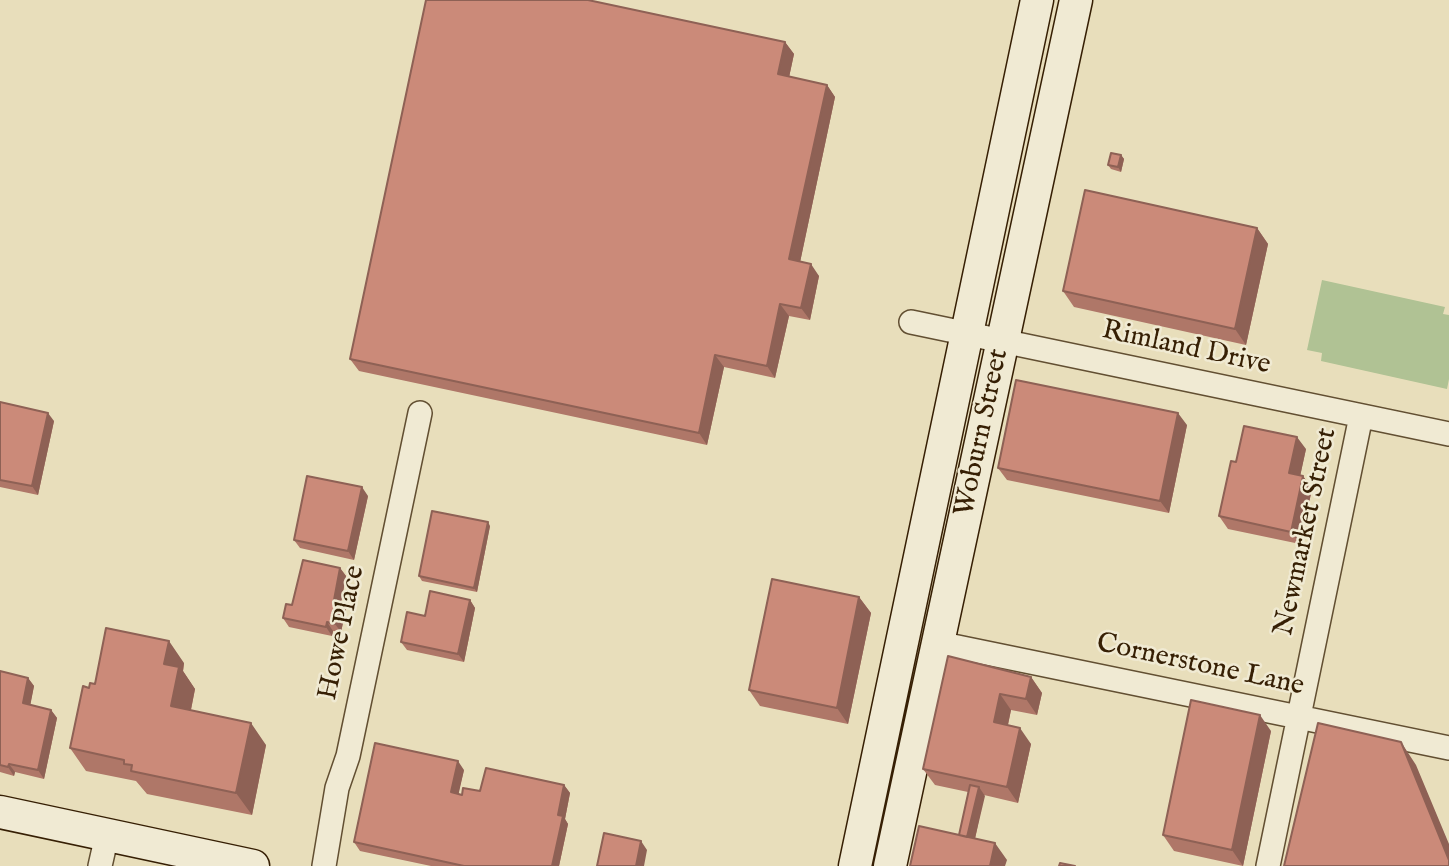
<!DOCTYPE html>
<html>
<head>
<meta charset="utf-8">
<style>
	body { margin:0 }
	canvas { display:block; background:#e8debb }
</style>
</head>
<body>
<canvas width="1449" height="866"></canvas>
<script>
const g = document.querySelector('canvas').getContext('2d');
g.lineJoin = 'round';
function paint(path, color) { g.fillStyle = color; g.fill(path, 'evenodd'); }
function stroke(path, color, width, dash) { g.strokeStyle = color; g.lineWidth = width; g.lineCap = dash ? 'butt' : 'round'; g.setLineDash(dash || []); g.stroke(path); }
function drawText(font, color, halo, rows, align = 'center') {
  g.font = font + ' "IM FELL English",serif'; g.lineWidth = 5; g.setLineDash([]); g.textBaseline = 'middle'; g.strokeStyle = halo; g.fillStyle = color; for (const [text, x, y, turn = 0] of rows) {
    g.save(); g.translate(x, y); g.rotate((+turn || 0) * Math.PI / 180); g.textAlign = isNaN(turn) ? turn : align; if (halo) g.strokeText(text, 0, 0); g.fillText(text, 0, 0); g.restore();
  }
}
const green = new Path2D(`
	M1322,280L1445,307L1443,314L1449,315V379L1447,389L1321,361L1322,353L1307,350Z`);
const minor = new Path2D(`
	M911,322L1449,434
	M938,643L1449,748
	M100,866L107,835
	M324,866L337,788L348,756L420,413
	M1268,866L1361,416`);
const secondary = new Path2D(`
	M0,812L253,866
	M855,866L1037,0
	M890,866L1076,0`);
const wall = new Path2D(`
	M785,42L794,54L789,77L827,85L835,97L800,262L819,276L810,320L789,316L775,378L724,367L707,445L359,371L350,359Z
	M1121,155L1124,159L1121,172L1111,169L1108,165Z
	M1257,228L1268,244L1246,345L1074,307L1063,291Z
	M0,402L54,421L38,495L0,487Z
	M1187,425L1169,513L1007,480L998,468Z
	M1306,449L1300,476H1303L1312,489L1300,544L1228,529L1219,516L1236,462Z
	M368,496L354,560L300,548L294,540Z
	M490,526L477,592L422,581L419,576Z
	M340,568L346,576L341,603L346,609L341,632L333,631L332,636L289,627L283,618L292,605Z
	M859,597L871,613L848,724L760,706L749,690Z
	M470,600L475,608L464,662L407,650L401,642L425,616Z
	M948,656L1031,677L1042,693L1037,715L1011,710L1008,725L1031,744L1018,803L984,795L975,839L1007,860L959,835L968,792L935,785L923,769Z
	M184,663L183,671L195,689L191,710L266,745L252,815L147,794L136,781L86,771L70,748L89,688L95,684Z
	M0,671L28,678L34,686L30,705L51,710L57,718L44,779L15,772L14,776L0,772Z
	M1271,731L1243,866L1174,851L1163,835Z
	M464,770L458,794L462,795L480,791L564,785L570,793L565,819L568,824L559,866H431L360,851L354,842Z`);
const shadedWall = new Path2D(`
	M785,42L794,54L787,87L778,74Z
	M827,85L835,97L798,272L789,259Z
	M1121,155L1124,159L1121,172L1118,167Z
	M1257,228L1268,244L1246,345L1235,329Z
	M811,264L819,276L810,320L801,308Z
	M780,304L789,316L775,378L767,366Z
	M715,355L724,367L707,445L699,433Z
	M48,413L54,421L38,495L32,486Z
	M1178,413L1187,425L1169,513L1160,501Z
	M1297,437L1306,449L1298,486L1289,473Z
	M1303,476L1312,489L1300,544L1291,532Z
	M362,487L368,496L354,560L348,551Z
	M488,522L490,526L477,592L474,588Z
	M340,568L346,576L341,603L346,609L341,632L335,624L334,600Z
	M859,597L871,613L848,724L837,708Z
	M470,600L475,608L464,662L458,654Z
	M327,622L333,631L332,636L326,627Z
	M169,641L184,663L183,671L195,689L187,729L171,706L164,664Z
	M1031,677L1042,693L1037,715L1026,699Z
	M28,678L34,686L29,712L23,703Z
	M1000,694L1011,710L1005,738L994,722Z
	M51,710L57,718L44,779L38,770Z
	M1260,715L1271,731L1243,866L1232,850Z
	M251,723L266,745L252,815L236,793Z
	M1020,728L1031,744L1018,803L1007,787Z
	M1401,742L1416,765L1449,844V860Z
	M458,761L464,770L457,801L451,792Z
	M9,764L15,772L14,776L8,767Z
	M564,785L570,793L565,819L568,824L559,866H552L558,815Z
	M979,787L985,796L972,851L966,843Z
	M641,841L647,850L644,866H636Z
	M995,843L1007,860L1005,866H990Z`);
const building = new Path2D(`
	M426,0H588L785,42L778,74L827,85L789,259L811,264L801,308L780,304L767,366L715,355L699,433L350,359Z
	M1111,153L1121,155L1118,167L1108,165Z
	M1085,190L1257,228L1235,329L1063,291Z
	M1016,380L1178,413L1160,501L998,468Z
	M0,402L48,413L32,486L0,480Z
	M1244,426L1297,437L1289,473L1303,476L1291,532L1219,516L1231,461L1236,462Z
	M307,476L362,487L348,551L294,540Z
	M432,511L488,522L474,588L419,576Z
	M303,560L340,568L334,600L340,601L335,624L327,622L326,627L283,618L286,604L292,605Z
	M772,579L859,597L837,708L749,690Z
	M430,591L470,600L458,654L401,642L407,612L425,616Z
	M106,628L169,641L164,664L179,667L171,706L251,723L236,793L131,771L132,765L124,764V760L70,748L83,686L89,688L90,683L95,684Z
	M948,656L1031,677L1026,699L1000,694L994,722L1020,728L1007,787L923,769Z
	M0,671L28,678L23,703L51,710L38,770L9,764L8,767L0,765Z
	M1191,700L1260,715L1232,850L1163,835Z
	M1318,723L1401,742L1449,860V866H1284Z
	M375,743L458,761L451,792L462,795L463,788L480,791L486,768L564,785L558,815L563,816L552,866H464L354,842Z
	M970,785L979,787L967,837L959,835Z
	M919,826L995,843L990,866H910Z
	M604,833L641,841L636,866H597Z
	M1060,863L1075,866H1059Z`);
const streetNames = [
	["Rimland Drive",1186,349,12],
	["Woburn Street",983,433,-78],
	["Newmarket Street",1307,532,-78],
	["Howe Place",343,633,-78],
	["Cornerstone Lane",1200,666,12]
];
paint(green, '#b0c294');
stroke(minor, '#624f32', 26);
stroke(secondary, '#361f04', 35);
stroke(minor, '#f0ead3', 23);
stroke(secondary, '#f0ead3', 32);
paint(wall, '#af7768');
paint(shadedWall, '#8e6155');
paint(building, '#cb8a79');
stroke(building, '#8e6155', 2);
drawText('28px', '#361f04', '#f0ead3', streetNames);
</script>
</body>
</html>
